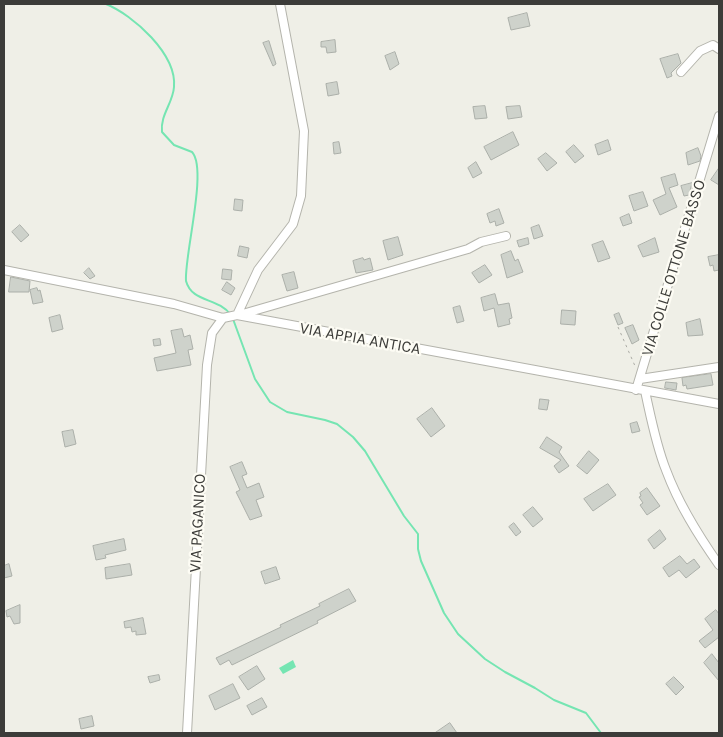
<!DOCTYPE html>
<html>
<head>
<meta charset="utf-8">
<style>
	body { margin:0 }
	#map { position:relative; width:723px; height:737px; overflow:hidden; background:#efefe7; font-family:Karla,sans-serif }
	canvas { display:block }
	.frame { position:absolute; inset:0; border:5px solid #3c3c39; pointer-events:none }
</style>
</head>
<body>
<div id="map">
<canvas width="723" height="737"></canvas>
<div class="frame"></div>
</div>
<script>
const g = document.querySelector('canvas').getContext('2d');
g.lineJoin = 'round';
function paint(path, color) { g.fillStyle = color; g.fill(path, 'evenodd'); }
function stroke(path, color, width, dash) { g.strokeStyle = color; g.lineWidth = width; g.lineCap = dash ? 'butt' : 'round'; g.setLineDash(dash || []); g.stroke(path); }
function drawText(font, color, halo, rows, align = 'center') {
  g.font = font + ' Karla,sans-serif'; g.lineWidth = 4.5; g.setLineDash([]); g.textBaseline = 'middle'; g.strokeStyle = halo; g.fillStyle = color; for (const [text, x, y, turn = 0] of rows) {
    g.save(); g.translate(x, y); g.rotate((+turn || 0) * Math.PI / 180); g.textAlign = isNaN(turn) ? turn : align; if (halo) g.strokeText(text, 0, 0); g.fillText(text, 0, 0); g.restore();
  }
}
const water = new Path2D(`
	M293,660L296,667L283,674L279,668Z`);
const stream = new Path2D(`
	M106,4C133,15 177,54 174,87C173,103 160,115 162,132L174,145L192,152C208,169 184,256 186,281C192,303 218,297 231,315
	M233,319L255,379L270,402L287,412L325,420L337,424L353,437L365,451L404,516L418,534V549L421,561L444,613L458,634L485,659L505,672L535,688L554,700L586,713L601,733`);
const building = new Path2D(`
	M527,13L530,26L511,30L508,18Z
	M335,40L336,52L327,53L326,47H321V42Z
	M269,41L276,64L273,66L263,43Z
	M395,52L399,64L390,70L385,56Z
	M678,54L681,63L671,73L672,76L667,78L660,59Z
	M337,82L339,94L328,96L326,84Z
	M485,106L487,118L475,119L473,107Z
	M520,106L522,117L508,119L506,107Z
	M513,132L519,145L491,160L484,147Z
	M608,140L611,150L598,155L595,145Z
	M339,142L341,153L334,154L333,143Z
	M574,145L584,156L575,163L566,152Z
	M698,148L701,156L700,161L688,165L686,153Z
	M546,153L557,163L547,171L538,159Z
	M476,162L482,173L473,178L468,168Z
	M719,168V185L711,180Z
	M675,174L678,185L669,188L677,207L660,215L653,200L666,194L661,178Z
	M692,183L689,195L684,196L681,186Z
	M643,192L648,206L634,211L629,196Z
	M235,199L243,200L242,211L234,210Z
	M499,209L504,223L496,226L495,221L490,223L487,214Z
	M629,214L632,223L623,226L620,218Z
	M20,225L29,235L21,242L12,232Z
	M539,225L543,236L534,239L531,228Z
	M398,237L403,255L388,260L383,241Z
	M528,238L529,244L519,247L517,241Z
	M655,238L659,252L643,257L638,246Z
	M603,241L610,258L598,262L592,245Z
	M240,246L249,248L247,258L238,256Z
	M511,251L515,261L518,259L523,272L507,278L501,255Z
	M719,255V270L714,271L713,265L710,266L708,257Z
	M363,258L364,260L370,258L373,270L356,273L353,261Z
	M485,265L492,275L479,283L472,273Z
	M89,268L95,276L90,279L84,273Z
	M223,269L232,270L231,280L222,279Z
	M294,272L298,288L287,291L282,275Z
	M11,277L30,281L29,292H9Z
	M227,282L235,288L231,295L222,290Z
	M37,288L38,291L40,290L43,302L33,304L30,290Z
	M495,294L498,305L509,303L512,318L509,319L510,324L498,327L494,308L484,311L481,298Z
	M460,306L464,321L457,323L453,308Z
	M562,310L576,311L575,325L561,324Z
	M619,313L623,323L618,325L614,315Z
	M60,315L63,329L52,332L49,318Z
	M700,319L703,335L688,336L686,323Z
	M633,325L639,340L632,344L625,328Z
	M182,329L184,337L190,335L193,349L188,350L191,365L157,371L154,358L176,353L171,331Z
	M160,339L161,345L154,346L153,340Z
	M711,374L713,385L687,389L686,385L683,386L682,378Z
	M666,382L677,383L676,390L665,388Z
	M540,399L549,400L547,410L539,409Z
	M432,408L445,426L431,437L417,419Z
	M637,422L640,431L632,433L630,424Z
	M73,430L76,444L65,447L62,432Z
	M547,437L562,447L559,452L569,466L559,473L554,466L561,460L540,448Z
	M589,451L599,460L587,474L577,466Z
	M242,462L247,474L242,476L247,488L259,483L264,497L256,500L262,516L250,520L236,492L240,490L230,467Z
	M608,484L616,495L593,511L584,499Z
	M647,488L660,506L647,515L640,505L643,503L639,497L641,496L640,493Z
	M533,507L543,519L533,527L523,515Z
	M514,523L521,532L516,536L509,527Z
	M660,530L666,539L654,549L648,540Z
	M124,539L126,550L105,555L106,558L96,560L93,546Z
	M680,556L687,564L694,559L700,567L686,578L679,570L669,577L663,568Z
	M9,564L12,576L4,578V566Z
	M130,564L132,575L106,579L105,568Z
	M276,567L280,579L265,584L261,572Z
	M349,589L356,601L317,621L318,623L232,665L229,660L220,665L216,658L281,627L280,625L320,606L319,604Z
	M20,605V623L14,624L10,616L7,617L6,611Z
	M716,610L719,614V637L705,648L699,641L713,630L705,619Z
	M143,618L146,634L136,635V631L132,632L131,627L125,628L124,622Z
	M712,654L719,663V681L704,663Z
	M257,666L265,679L248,690L239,677Z
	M159,675L160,680L150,683L148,677Z
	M674,677L684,687L676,695L666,684Z
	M233,684L240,698L215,710L209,696Z
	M262,698L267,707L252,715L247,706Z
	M92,716L94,726L81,729L79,719Z
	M450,723L457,733H435Z`);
const path = new Path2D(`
	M618,327L635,366`);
const minor = new Path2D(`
	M681,72L700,51L713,45L719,49
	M4,270L174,304L223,318L237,315L719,404
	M237,315L258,270L293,224L301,196L304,131L280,4
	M239,315L468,249L481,242L506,236
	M640,379L719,367
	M636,390L719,116
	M645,391C651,418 656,445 666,470C679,505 698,535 719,565
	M187,733L207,365L212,333L223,318`);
const streetNames = [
	["VIA COLLE OTTONE BASSO",674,268,-73],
	["VIA APPIA ANTICA",360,339,10],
	["VIA PAGANICO",198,523,-87]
];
paint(water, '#75e5b2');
stroke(stream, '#75e5b2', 2);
paint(building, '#ced2cb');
stroke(building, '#abafa9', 1);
stroke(minor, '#b4b4ac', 10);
stroke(path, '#ababa5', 1, [2.5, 4]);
stroke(minor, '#fff', 8);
drawText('16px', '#3c3c39', '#fdfcf4', streetNames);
</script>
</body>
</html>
